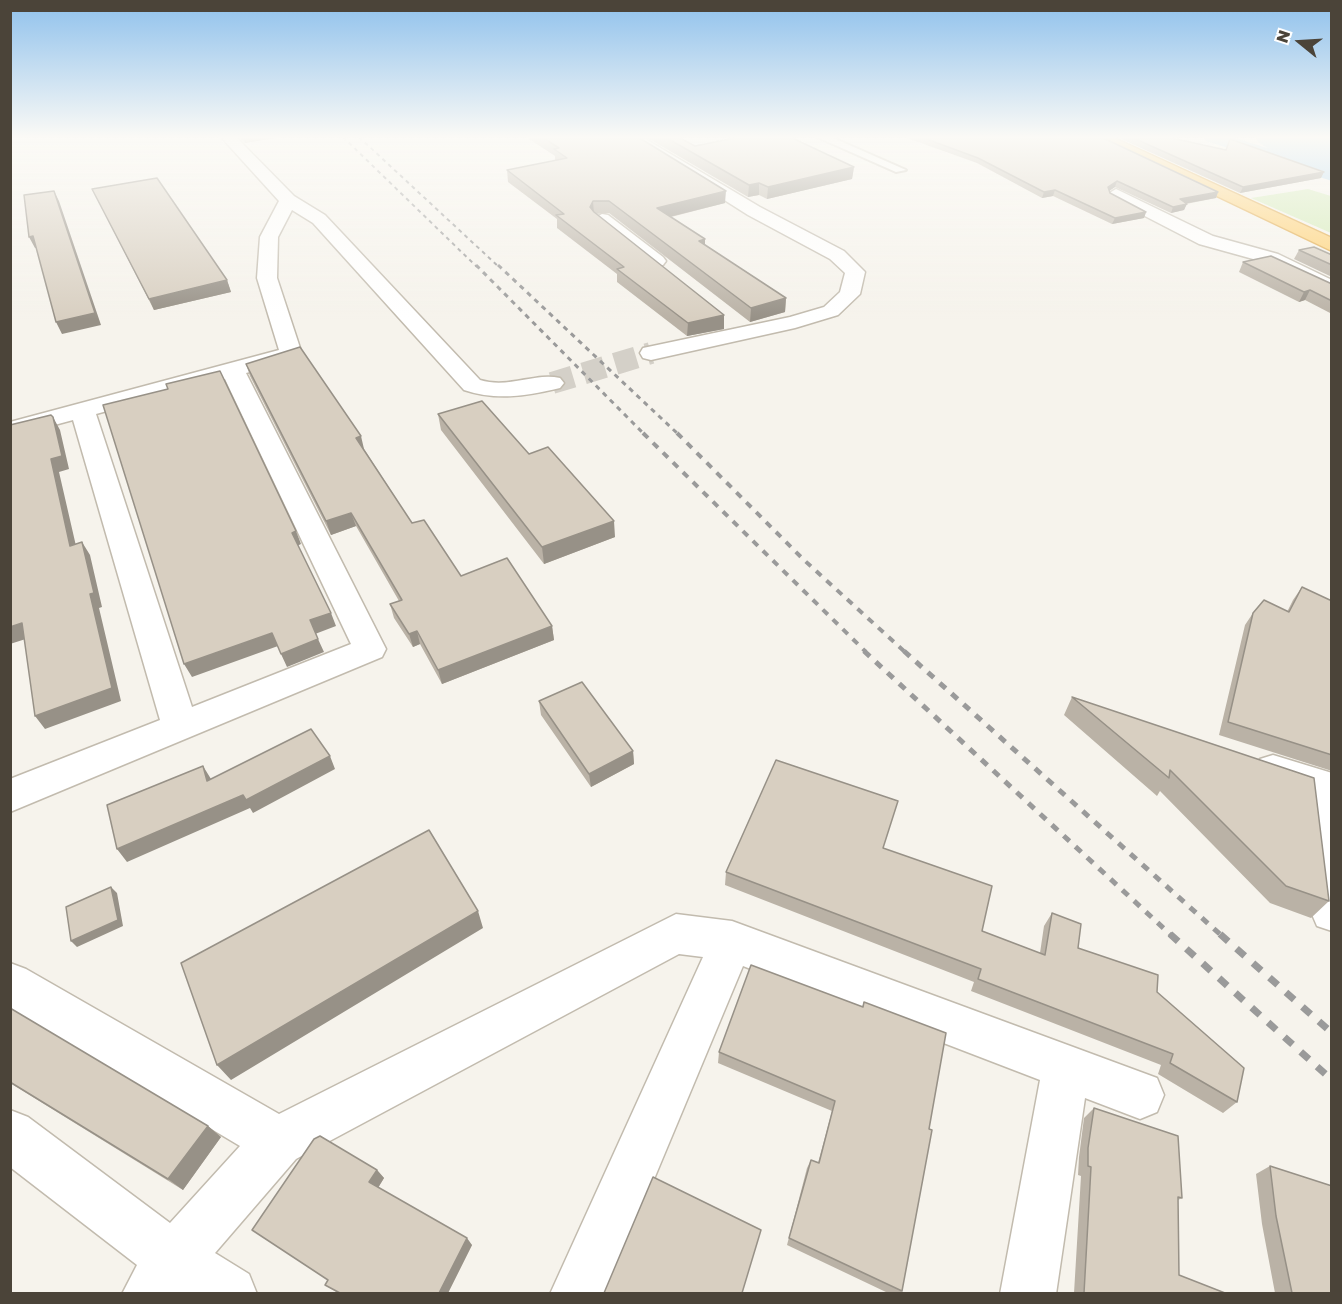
<!DOCTYPE html>
<html>
<head>
<meta charset="utf-8">
<style>
	body { margin:0 }
	#map { position:relative; width:1342px; height:1304px; overflow:hidden; background:#f6f3ec; font-family:"Golos Text",sans-serif }
	canvas { display:block }
	.frame { position:absolute; inset:0; border:12px solid #4b4439; pointer-events:none }
	.north { position:absolute; left:1270px; top:12px; width:60px; height:60px; -webkit-text-stroke:4px #fff; paint-order:stroke; rotate:288deg; font-size:16px; font-weight:700; line-height:24px; text-align:center; color:#4b4439 }
	.north::after { content:''; display:block; margin:auto; width:21px; height:27px; background:#4b4439; clip-path:polygon(50% 0,100% 100%,50% 72%,0 100%) }
</style>
</head>
<body>
<div id="map">
<canvas width="1342" height="1304"></canvas>
<div class="frame"></div>
<div class="north">N</div>
</div>
<script>
const g = document.querySelector('canvas').getContext('2d');
g.lineJoin = 'round';
function paint(path, color) { g.fillStyle = color; g.fill(path, 'evenodd'); }
function stroke(path, color, width, dash) { g.strokeStyle = color; g.lineWidth = width; g.lineCap = dash ? 'butt' : 'round'; g.setLineDash(dash || []); g.stroke(path); }
const green = new Path2D(`
	M1308,189L1331,196V233L1251,198Z`);
const water = new Path2D(`
	M1255,137H1331V169C1313,164 1263,154 1255,137Z`);
const canal = new Path2D(`
	M1203,137H1232L1332,168V181L1206,141Z`);
const streetTunnel = new Path2D(`
	M552,383L651,353`);
const lane = new Path2D(`
	M817,137H831L906,170L896,172Z`);
const street = new Path2D(`
	M221,137H236L294,196L325,215L480,380C509,389 535,372 560,378L564,383L560,388C526,396 497,401 464,390L313,223L292,210L278,237L277,278L302,354L299,359L246,373L386,649L382,657L10,812V779L160,720L73,420L10,437V422L279,350L257,278L260,237L279,201ZM225,379L351,644L192,707L96,414Z
	M625,137H642L760,207L844,251L865,272L860,294L838,315L795,328L651,360L643,358L640,353L643,348L790,317L824,307L840,292L845,273L830,259L748,215Z
	M1116,189L1213,236L1278,254L1332,280V294L1264,262L1199,244L1110,198L1108,194Z
	M602,214L608,215L663,257L666,261L663,265H649L596,223L593,219Z
	M1273,755L1332,773V931L1317,926L1311,912L1301,794L1260,781L1254,770L1260,759Z
	M676,914L732,921L1157,1078L1164,1095L1157,1112L1140,1119L1085,1098L1056,1294H1000L1040,1080L743,966L606,1294H550L703,957L679,954L296,1159L215,1253L249,1274L257,1294H122L137,1265L10,1167V1110L28,1117L170,1223L240,1146L10,1009V963L26,969L279,1114Z`);
const highway = new Path2D(`
	M1093,137H1112L1332,238V251Z`);
const railFar4 = new Path2D(`
	M343,137L477,267
	M359,137L499,267`);
const railFar3 = new Path2D(`
	M476,265L644,434
	M498,265L678,434`);
const railFar2 = new Path2D(`
	M643,433L866,652
	M677,433L804,560L905,652`);
const railFar1 = new Path2D(`
	M864,651L1172,936
	M904,651L1222,936`);
const rail = new Path2D(`
	M1170,934L1332,1080
	M1220,934L1332,1033`);
const wall = new Path2D(`
	M239,137H280L245,143Z
	M526,137H638L725,203L671,217L705,245L786,298L785,312L750,322L609,213L595,214L724,315V329L687,336L617,282V274L557,228V219L508,182L507,170L555,161V156Z
	M646,137H678L695,146L854,167L852,179L767,199L759,195L748,197Z
	M904,137H1101L1218,192L1216,198L1186,204L1184,210L1171,213L1115,187L1109,191L1110,193L1146,212L1144,218L1112,224L1053,196L1042,198L977,163Z
	M1117,137H1167L1321,178L1240,193Z
	M92,189L227,280L231,292L154,310Z
	M1299,250L1332,255V277L1294,259Z
	M1243,262L1332,284V314L1305,300L1299,302L1239,272Z
	M246,364L364,449L412,523L461,576L552,626L554,640L442,684L420,644L413,647L394,618L390,604L399,601L356,526L331,535L250,376Z
	M438,414L529,454L615,537L544,564L441,430Z
	M1302,587L1332,601V771L1219,735L1245,625L1253,613L1287,612L1293,600Z
	M1072,697L1314,778L1329,901L1311,918L1270,903L1160,791L1157,796L1064,715Z
	M539,701L633,751L634,764L591,787L541,715Z
	M883,848L982,931L1040,953L1044,926L1052,913L1078,948L1157,992L1237,1102L1223,1113L1158,1074L1161,1065L971,991L974,982L725,885L726,872Z
	M864,1002L902,1291L900,1293H888L787,1245L807,1168L811,1160L818,1163L832,1111L718,1063L719,1052L862,1007Z
	M10,1008L208,1126L221,1137L183,1190L10,1083Z
	M1094,1108L1182,1198L1178,1200L1179,1275L1225,1293H1074L1081,1176L1078,1175L1079,1157L1084,1118Z
	M1270,1166L1332,1293H1275L1262,1224L1256,1174Z
	M377,1170L384,1178L378,1188L472,1245L448,1293H338L325,1285L328,1280L252,1230Z`);
const shadedWall = new Path2D(`
	M243,137H280L245,143Z
	M854,167L852,179L767,199L768,187Z
	M1324,172L1321,178L1240,193L1243,187Z
	M1117,181L1115,187L1106,193L1108,187Z
	M759,183V195L748,197L749,185Z
	M1055,190L1053,196L1042,198L1044,192Z
	M54,191L59,201L101,325L62,334L56,322Z
	M726,191L725,203L657,220V208Z
	M1218,192L1216,198L1177,205L1180,199Z
	M593,201L594,214L590,207Z
	M1187,204L1184,210L1171,213L1173,207Z
	M1146,212L1144,218L1112,224L1115,218Z
	M33,236L39,247L35,248L29,237Z
	M705,239V252L699,241Z
	M227,280L231,292L154,310L149,299Z
	M1310,290L1305,300L1299,302L1304,292Z
	M786,298L785,312L750,322L751,308Z
	M724,315V329L687,336L688,323Z
	M53,417L60,430L69,469L59,472L79,559L70,546L51,459Z
	M361,436L364,449L360,451L356,438Z
	M351,513L356,526L331,535L326,521Z
	M614,521L615,537L544,564L542,547Z
	M296,531L301,544L297,546L292,533Z
	M82,542L90,555L102,607L99,608L121,701L45,729L35,716L90,594Z
	M331,613L336,626L315,634L310,620Z
	M22,623L32,637L10,644V627Z
	M552,626L554,640L442,684L438,670Z
	M417,631L420,644L413,647L409,634Z
	M272,633L278,646L192,677L184,664Z
	M318,639L324,652L287,667L281,654Z
	M633,751L634,764L591,787L589,774Z
	M330,756L335,769L253,813L250,808L127,862L117,849Z
	M203,766L211,779L207,781Z
	M111,887L117,893L123,926L77,947L71,941Z
	M478,911L483,928L231,1080L217,1065Z
	M208,1126L221,1137L183,1190L168,1179Z
	M377,1170L384,1178L376,1191L369,1182Z
	M467,1238L472,1245L448,1293H439Z`);
const building = new Path2D(`
	M542,137H638L726,191L657,208L705,239L699,241L786,298L751,308L609,201H593L590,207L594,212L724,315L688,323L617,269L624,267L556,215L564,214L507,170L567,158L554,149L559,148Z
	M665,137H678L695,146L740,137H790L854,167L768,187L759,183L749,185Z
	M921,137H1101L1218,192L1180,199L1187,204L1173,207L1117,181L1108,187L1110,193L1146,212L1115,218L1055,190L1044,192L978,158Z
	M1131,137H1167L1226,150L1230,139L1324,172L1243,187Z
	M157,178L227,280L149,299L92,189Z
	M54,191L95,313L56,322L33,236L29,237L24,195Z
	M1314,247L1332,255V265L1299,250Z
	M1271,256L1332,284V301L1310,290L1304,292L1243,262Z
	M300,347L361,436L356,438L412,523L424,520L461,576L507,558L552,626L438,670L417,631L409,634L390,604L402,600L351,513L326,521L246,364Z
	M220,371L296,531L292,533L331,613L310,620L318,639L281,654L272,633L184,664L103,405L168,389L166,384Z
	M482,401L529,454L548,447L614,521L542,547L438,414Z
	M51,415L53,417L62,456L51,459L70,546L82,542L94,593L90,594L112,688L35,716L22,623L10,627V425Z
	M1302,587L1332,601V755L1228,722L1253,613L1264,600L1289,612Z
	M582,682L633,751L589,774L539,701Z
	M1072,697L1314,778L1329,901L1286,886L1170,770L1169,778Z
	M311,729L330,756L246,800L243,795L117,849L107,805L203,766L207,781Z
	M776,760L898,801L883,848L992,886L982,931L1045,955L1052,913L1081,924L1078,948L1158,975L1157,992L1244,1068L1237,1102L1170,1063L1173,1054L978,979L981,969L726,872Z
	M429,830L478,911L217,1065L181,963Z
	M111,887L118,920L71,941L66,907Z
	M751,965L863,1007L864,1002L946,1033L929,1129L932,1130L902,1291L789,1238L811,1160L819,1163L835,1101L719,1052Z
	M10,1008L208,1126L168,1179L10,1082Z
	M1094,1108L1178,1136L1182,1198L1178,1197L1179,1275L1225,1293H1084L1091,1167L1088,1166V1148Z
	M320,1136L377,1170L369,1182L467,1238L439,1293H340L325,1285L328,1280L252,1230L314,1139Z
	M1270,1166L1332,1186V1293H1292L1276,1216Z
	M653,1177L761,1230L742,1293H604Z`);
paint(green, '#d2eab5');
paint(water, '#a9d4f2');
paint(canal, '#a9d4f2');
stroke(streetTunnel, '#d4d0c8', 22, [22, 11]);
stroke(lane, '#c2bbae', 4);
stroke(street, '#c2bbae', 3);
stroke(highway, '#e0a43c', 3);
paint(lane, '#fff');
paint(street, '#fff');
paint(highway, '#ffcf6e');
stroke(railFar4, '#9a9a9a', 2, [4, 4]);
stroke(railFar3, '#9a9a9a', 3, [5, 5]);
stroke(railFar2, '#9a9a9a', 4, [7, 7]);
stroke(railFar1, '#9a9a9a', 5, [8, 8]);
stroke(rail, '#9a9a9a', 7, [11, 11]);
paint(wall, '#bab2a6');
paint(shadedWall, '#979187');
paint(building, '#d8cfc1');
stroke(building, '#979187', 1.5);
const sky = g.createLinearGradient(0, 0, 0, 319);
sky.addColorStop(0, '#8fc1ec');
sky.addColorStop(0.43, '#fbfaf6');
sky.addColorStop(1, '#fbfaf600');
g.fillStyle = sky;
g.fillRect(0, 0, 1342, 319);
</script>
</body>
</html>
